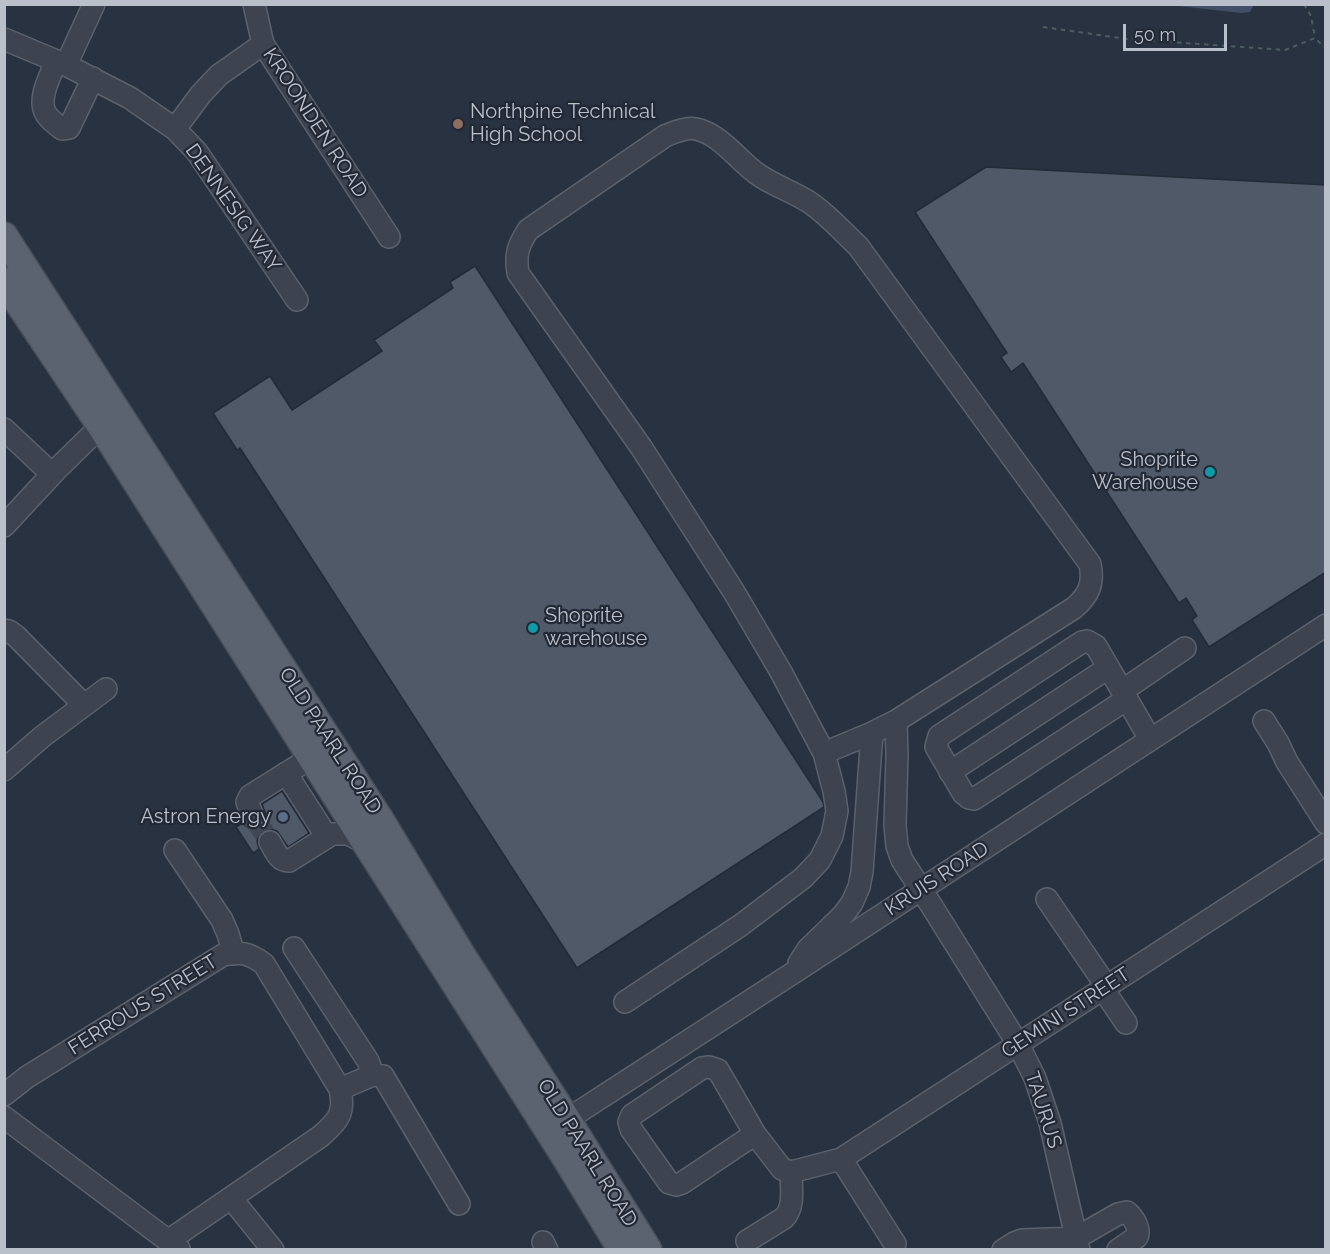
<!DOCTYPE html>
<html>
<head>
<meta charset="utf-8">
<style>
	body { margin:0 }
	#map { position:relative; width:1330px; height:1254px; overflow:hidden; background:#293240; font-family:Raleway,sans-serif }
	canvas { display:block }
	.frame { position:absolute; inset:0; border:6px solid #bac0ca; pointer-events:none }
	.scale { position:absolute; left:1123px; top:24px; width:104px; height:27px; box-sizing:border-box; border:3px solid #bac0ca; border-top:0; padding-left:8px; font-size:18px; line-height:21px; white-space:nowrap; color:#bac0ca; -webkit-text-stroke:4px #222935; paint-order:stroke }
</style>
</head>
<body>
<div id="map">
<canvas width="1330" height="1254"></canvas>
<div class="frame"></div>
<div class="scale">50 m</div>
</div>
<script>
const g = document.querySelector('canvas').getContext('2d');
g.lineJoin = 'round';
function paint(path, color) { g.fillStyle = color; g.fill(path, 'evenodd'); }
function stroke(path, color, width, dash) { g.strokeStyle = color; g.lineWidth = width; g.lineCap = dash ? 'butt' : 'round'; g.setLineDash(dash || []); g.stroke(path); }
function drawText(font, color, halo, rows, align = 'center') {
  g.font = font + ' Raleway,sans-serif'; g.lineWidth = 4.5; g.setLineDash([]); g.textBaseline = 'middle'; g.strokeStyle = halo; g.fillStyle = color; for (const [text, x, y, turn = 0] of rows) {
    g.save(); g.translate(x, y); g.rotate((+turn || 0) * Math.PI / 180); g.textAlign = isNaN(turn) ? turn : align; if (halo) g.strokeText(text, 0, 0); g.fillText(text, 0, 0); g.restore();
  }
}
const water = new Path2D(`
	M1170,5H1254L1250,12L1241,13Z`);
const building = new Path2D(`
	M986,167L1326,185V572L1209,647L1192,620L1197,616L1186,598L1179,603L1023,363L1011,372L1001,357L1007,353L915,212Z
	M475,266L823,802L824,807L577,968L240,448L237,450L213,413L270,376L292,410L382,351L374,340L453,288L450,282Z
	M282,791L309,833L288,847L277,831L271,829L264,831L259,835L257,841L259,849L253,853L236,827L243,823L246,826L251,829L259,827L263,824L266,818L265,812L262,804Z`);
const minorTunnel = new Path2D(`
	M253,816L270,842`);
const path = new Path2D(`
	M1304,4L1311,16L1315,38
	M1043,27L1127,39L1285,50L1315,38L1326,49`);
const minor = new Path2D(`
	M254,4L263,44L389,237
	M4,39L66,65L130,98L175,129L197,152L297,300
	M56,61C51,75 38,97 45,112C48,119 56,124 62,129L69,128L93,78
	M66,65L94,4
	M175,129L201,94L219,75L263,44
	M4,429L52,474
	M4,526L56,470L101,426L114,418
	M4,630L9,631L16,636L84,705
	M1122,691L1185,648
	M1127,699L974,799L969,798L963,793L936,747L939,736L1082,642L1087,641L1096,646L1150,739
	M896,721L897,755L895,825L897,846L902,860L933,908L1018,1044L1035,1078L1050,1123L1079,1250
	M1264,721L1278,743L1287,762L1326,823
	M4,770L43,736L106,689
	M950,772L1108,668
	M286,773L327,837
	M253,816L247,802L250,796L325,749
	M270,842C275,850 278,861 289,861L332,834H348L367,844
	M175,850L222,920L228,934L234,954
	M1047,899L1107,987
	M294,948L368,1061L373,1075
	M799,963L808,949L843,915L852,903L859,887L862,872L872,733
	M1103,989L1126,1023
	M625,1002L741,925L803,878L820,860L832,836L837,811L834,791L824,753L781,672L734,592L641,447L518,273C515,254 518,246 528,230L665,136C675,132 686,127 696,129C720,134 737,159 756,173C772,185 792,191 809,202C827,214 842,231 858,246L1090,564C1094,584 1089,595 1074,608L896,721L872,733L824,753
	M340,1089L373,1075L383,1076L459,1204
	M4,1095L27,1077L223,955C241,952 248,952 264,964L340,1089C345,1113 339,1120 321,1136L168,1241
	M4,1117L179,1249
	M554,1128L793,973L1326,625
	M755,1134L682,1183L676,1185L669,1183L631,1129L629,1122L632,1115L702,1068L709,1067L718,1070L755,1134L782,1169L791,1172L841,1159L1326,844
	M841,1159L895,1244
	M231,1198L273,1250
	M747,1241L784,1218C795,1207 791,1187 791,1172
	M543,1242L547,1250
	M1003,1250L1014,1243L1022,1240L1076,1238L1118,1214L1127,1212C1133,1217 1141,1229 1137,1237L1118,1250`);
const major = new Path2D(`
	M4,236L379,818L459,951L554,1099L648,1250
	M4,281L101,426L566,1158L622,1250`);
const markers = [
	[458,124,6,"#8d6e63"],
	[1210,472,6,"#0f9aa8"],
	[533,628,6,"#0f9aa8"],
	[283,817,6,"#5c6f8a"]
];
const poiNames = [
	["Northpine Technical",470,112],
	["High School",470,135],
	["Shoprite",1198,460,"right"],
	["Warehouse",1198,483,"right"],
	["Shoprite",545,616],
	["warehouse",545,639],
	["Astron Energy",271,817,"right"]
];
const streetNames = [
	["KROONDEN ROAD",315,123,57],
	["DENNESIG WAY",233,208,55],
	["OLD PAARL ROAD",330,741,57],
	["KRUIS ROAD",937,879,-33],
	["FERROUS STREET",143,1005,-32],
	["GEMINI STREET",1066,1013,-33],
	["TAURUS",1043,1110,72],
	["OLD PAARL ROAD",587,1153,58]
];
paint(water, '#414f67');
paint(building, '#505968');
stroke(building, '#242b37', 1.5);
stroke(minorTunnel, '#3f4755', 21, [21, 10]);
stroke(minor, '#5b626d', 24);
stroke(major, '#474d59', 30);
stroke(path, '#4b5d60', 2, [4.5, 4.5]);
stroke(minor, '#3d4450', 21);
stroke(major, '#5c6370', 27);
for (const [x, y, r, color] of markers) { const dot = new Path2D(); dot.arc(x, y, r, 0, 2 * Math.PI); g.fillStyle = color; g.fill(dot); stroke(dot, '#222935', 2); }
drawText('20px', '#bac0ca', '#222935', poiNames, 'left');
drawText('20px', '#bac0ca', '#222935', streetNames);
</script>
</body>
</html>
